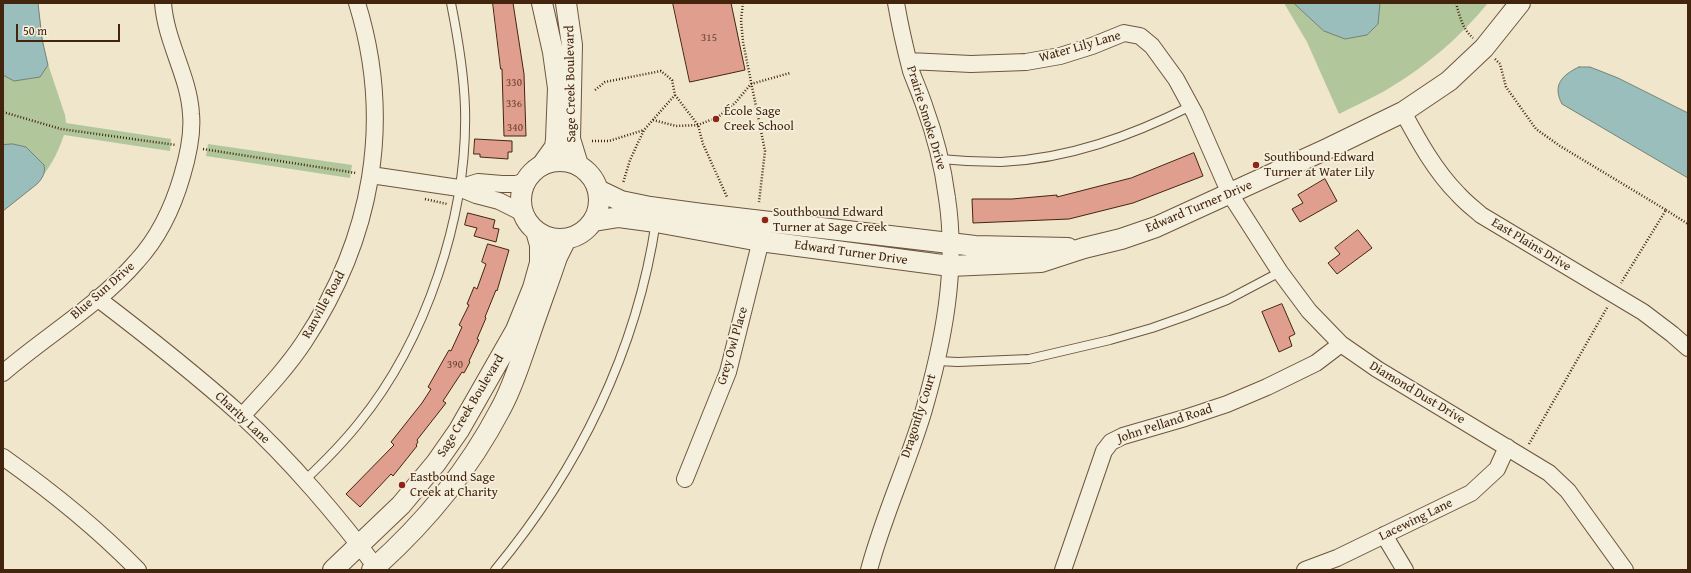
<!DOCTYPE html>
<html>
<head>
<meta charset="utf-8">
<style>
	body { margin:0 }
	#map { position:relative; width:1691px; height:573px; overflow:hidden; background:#efe6cb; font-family:"Gentium Book Plus",serif }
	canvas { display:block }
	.frame { position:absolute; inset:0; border:4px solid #43250e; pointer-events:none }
	.scale { position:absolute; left:16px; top:24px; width:104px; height:18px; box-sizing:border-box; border:2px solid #43250e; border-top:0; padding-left:5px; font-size:12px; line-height:14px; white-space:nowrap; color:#43250e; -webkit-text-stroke:3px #f5efdd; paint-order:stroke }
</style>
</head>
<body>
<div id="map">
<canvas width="1691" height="573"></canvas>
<div class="frame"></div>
<div class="scale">50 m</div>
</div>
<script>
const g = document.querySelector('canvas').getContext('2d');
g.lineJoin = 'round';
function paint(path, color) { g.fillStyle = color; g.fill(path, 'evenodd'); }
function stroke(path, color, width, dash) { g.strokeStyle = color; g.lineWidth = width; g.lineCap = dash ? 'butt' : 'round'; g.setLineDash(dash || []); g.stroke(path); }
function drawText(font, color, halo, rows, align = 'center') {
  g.font = font + ' "Gentium Book Plus",serif'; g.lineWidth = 3.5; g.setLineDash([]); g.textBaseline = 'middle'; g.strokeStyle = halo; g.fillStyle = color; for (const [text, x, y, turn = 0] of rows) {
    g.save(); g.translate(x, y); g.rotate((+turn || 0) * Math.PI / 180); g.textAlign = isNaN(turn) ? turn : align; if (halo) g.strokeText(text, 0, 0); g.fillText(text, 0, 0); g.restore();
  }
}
const green = new Path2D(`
	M3,3H38L45,55L65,115L66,123L171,139L170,151L64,135C50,175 35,186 3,211Z
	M1284,3H1488C1460,37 1429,64 1391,87C1375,97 1356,105 1339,114L1307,42Z
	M208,144L352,165L350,178L206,156Z`);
const water = new Path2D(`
	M3,3H38L42,39L48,65L40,77L14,81L3,75Z
	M1294,3H1380L1378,24L1367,35L1345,39L1324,31Z
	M1579,67H1590L1618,78L1688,113V178L1562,104C1552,85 1562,75 1579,67Z
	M13,144L26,147L44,165C46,173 42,179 37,184L3,211V145Z`);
const building = new Path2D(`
	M493,3H513L524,74L526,136H504L502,69H501Z
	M673,3H731L745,70L690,82Z
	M475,139L512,141V152H508V159L480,157V154H474Z
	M1194,153L1203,176L1133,203L1069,219L973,223L972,199H1012L1057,195V197L1131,178Z
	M1325,179L1337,201L1300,222L1292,209L1303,203L1298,195Z
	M468,213L495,220L493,228L499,229L496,242L474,236L477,228L465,225Z
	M1358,230L1372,248L1337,274L1328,263L1340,254L1335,248Z
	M488,244L509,250L497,291L496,290L485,317L486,318L477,339L479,340L469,361L470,362L464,373L462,372L443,401L446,403L417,440L418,442L416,445L417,446L393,476L391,474L360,507L346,494L394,445L391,442L422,403L431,389L428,387L449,350L451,351L462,327L459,325L469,305L467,304L474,287L477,289L486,264L482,262Z
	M1282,304L1295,334L1289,337L1292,346L1279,352L1262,312Z`);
const path = new Path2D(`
	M743,3L741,20L743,42L765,151L759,202
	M1456,3C1460,17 1462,28 1473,38
	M1495,59L1500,64L1506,87L1536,129L1560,146L1666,210L1621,283
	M595,90L605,82L661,71L672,80L675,95L644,130L630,160L623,183
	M675,95L698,125L703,144L727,197
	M3,112L61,129L176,145
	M653,120L676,126L698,125L718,117L735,103L751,84L790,73
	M592,141H609L644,130
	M203,149L356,173
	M425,199L447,204
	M1666,210L1688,224
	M1529,444L1608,306`);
const service = new Path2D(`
	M940,159C960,161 981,162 1001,162C1068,159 1131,136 1191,106
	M937,361L958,362L1029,359L1110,340L1152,328L1186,316L1227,300L1280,272
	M304,481C323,463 342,444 358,424C426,341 468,215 465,108C464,73 458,38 451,3
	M495,570C578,470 637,351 656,221`);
const minor = new Path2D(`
	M909,61L971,64L1026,62L1060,56L1092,46L1124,33L1140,36L1152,46L1176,79L1195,114L1230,194L1280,272L1309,311L1341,344L1377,369L1549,473L1568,491L1625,570
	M1403,112C1418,140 1435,171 1458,194C1465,202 1473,208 1481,215L1643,312L1672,334L1688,348
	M371,175L459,188L476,195L499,201L523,213
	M459,188L478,182L502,184H516L526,181
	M97,298C147,336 195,374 241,415C289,459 339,517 378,570
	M3,373C47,335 99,305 137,261C159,237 173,207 182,176C188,156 193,135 191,114C189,76 166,43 163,3
	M242,416C264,392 286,369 304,342C372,239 394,122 357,3
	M3,457C51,491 97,528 138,570
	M685,479L728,372L763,232
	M1384,535L1405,570
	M869,570C883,517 907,466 923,413C943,344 958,270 947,198C943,167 935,135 924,105C920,93 915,82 911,71C905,48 900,26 896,3
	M1063,570L1104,451L1111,442L1123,436L1185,418L1227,404L1267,387L1316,363L1341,344
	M1305,570L1337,558L1471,493L1497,469L1507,447`);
const tertiary = new Path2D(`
	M566,3L572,45L570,139L578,165
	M521 200a39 39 0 1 1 78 0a39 39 0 1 1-78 0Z
	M542,165L555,147L556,139L558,88L553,52L542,3
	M598,190L621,201L650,207L702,214L975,246L1068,248
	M594,221L619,217L656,222L760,241L950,266L1041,262L1084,248L1121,239L1156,227L1329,148L1403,112L1449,81L1484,48L1520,3
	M333,570L401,505L436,463L459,430L516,330L533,288L540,263V245L536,231
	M372,570C423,525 468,471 500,410C513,387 520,362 529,337C538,310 548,284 557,257L566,239`);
const markers = [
	[716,119,4,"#8f2418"],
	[1256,165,4,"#8f2418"],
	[765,220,4,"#8f2418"],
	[402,485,4,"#8f2418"]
];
const numberNames = [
	["315",709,38],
	["330",514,83],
	["336",514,104],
	["340",515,128],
	["390",455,365]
];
const streetNames = [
	["Water Lily Lane",1080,47,-16],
	["Sage Creek Boulevard",571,84,-91],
	["Prairie Smoke Drive",926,118,73],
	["Edward Turner Drive",1199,207,-23],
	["East Plains Drive",1531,245,31],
	["Edward Turner Drive",851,253,8],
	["Blue Sun Drive",103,291,-41],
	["Ranville Road",324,305,-61],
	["Grey Owl Place",733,346,-74],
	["Diamond Dust Drive",1417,393,31],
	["Sage Creek Boulevard",471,406,-59],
	["Dragonfly Court",919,416,-72],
	["Charity Lane",242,418,43],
	["John Pelland Road",1165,424,-18],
	["Lacewing Lane",1416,520,-26]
];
const poiNames = [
	["École Sage",724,112],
	["Creek School",724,127],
	["Southbound Edward",1264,158],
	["Turner at Water Lily",1264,173],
	["Southbound Edward",773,213],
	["Turner at Sage Creek",773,228],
	["Eastbound Sage",410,478],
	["Creek at Charity",410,493]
];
paint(green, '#b2c69c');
paint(water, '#9abebb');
stroke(water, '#778176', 1);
paint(building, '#e09e8f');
stroke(building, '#43250e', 1);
stroke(service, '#6e553d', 10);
stroke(minor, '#6e553d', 18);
stroke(tertiary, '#6e553d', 22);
stroke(path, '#43250e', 2.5, [1, 2]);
stroke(service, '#f5efdd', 8);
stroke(minor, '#f5efdd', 16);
stroke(tertiary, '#f5efdd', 20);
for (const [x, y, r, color] of markers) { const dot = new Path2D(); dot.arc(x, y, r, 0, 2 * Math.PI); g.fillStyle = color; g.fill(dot); stroke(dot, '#f5efdd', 1.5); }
drawText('11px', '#6a432e', null, numberNames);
drawText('13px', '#43250e', '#f5efdd', streetNames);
drawText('13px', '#43250e', '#f5efdd', poiNames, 'left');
</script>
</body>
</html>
